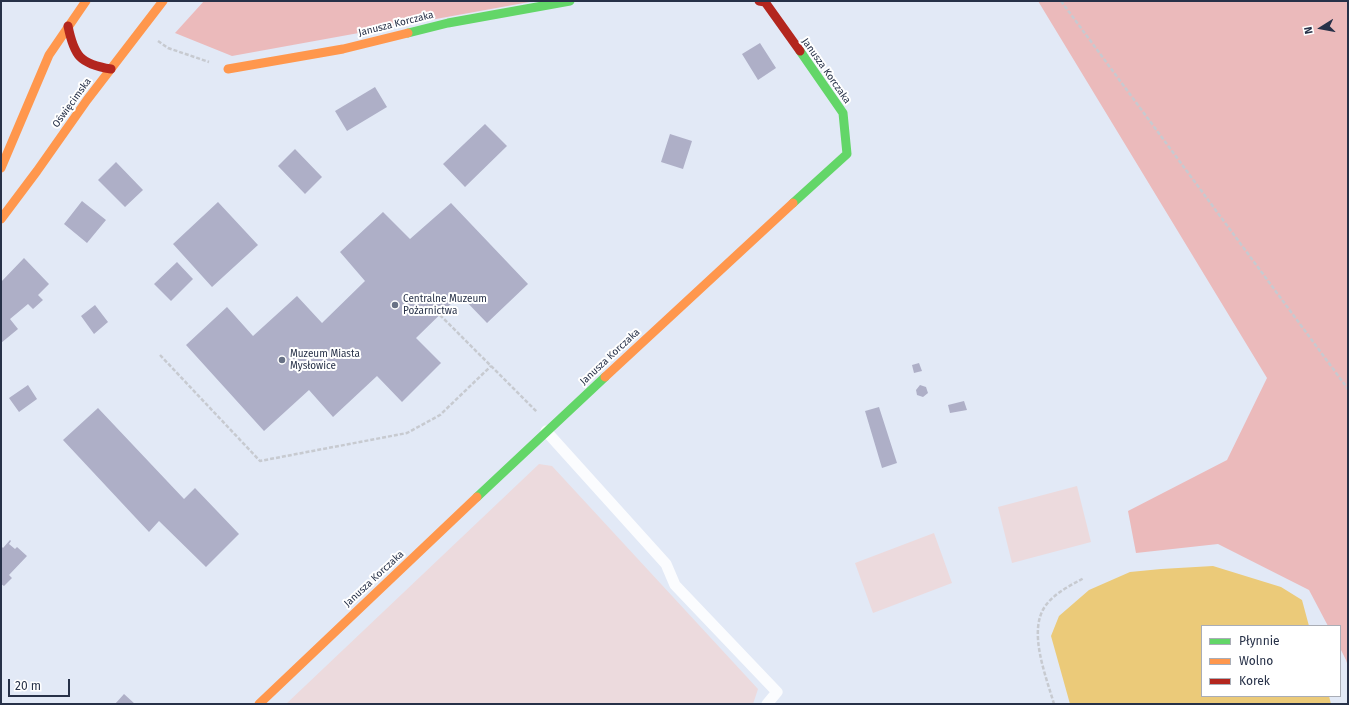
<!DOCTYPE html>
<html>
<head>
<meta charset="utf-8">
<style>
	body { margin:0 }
	#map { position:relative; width:1349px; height:705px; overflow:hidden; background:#e2e9f6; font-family:"Fira Sans",sans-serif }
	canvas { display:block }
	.frame { position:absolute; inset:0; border:2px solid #273148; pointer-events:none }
	.legend { position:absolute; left:1201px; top:625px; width:140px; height:72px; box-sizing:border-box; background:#fff; border:1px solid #a9adb6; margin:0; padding:5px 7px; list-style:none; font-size:12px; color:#273148 }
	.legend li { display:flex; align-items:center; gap:8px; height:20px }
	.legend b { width:20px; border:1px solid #a9adb6 }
	.north { position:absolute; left:1301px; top:8px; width:40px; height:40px; -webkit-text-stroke:3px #fff; paint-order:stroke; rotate:259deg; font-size:11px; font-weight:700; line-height:16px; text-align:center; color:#273148 }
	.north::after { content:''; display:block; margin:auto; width:14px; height:18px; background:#273148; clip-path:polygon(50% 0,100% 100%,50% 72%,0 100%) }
	.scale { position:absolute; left:8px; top:679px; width:62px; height:18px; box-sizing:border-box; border:2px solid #273148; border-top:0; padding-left:5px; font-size:12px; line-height:14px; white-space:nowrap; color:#273148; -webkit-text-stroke:3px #fff; paint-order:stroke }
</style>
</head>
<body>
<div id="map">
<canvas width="1349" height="705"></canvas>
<div class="frame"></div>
<ul class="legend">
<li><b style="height:5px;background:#63d668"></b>Płynnie</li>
<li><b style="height:5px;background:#ff974d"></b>Wolno</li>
<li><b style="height:5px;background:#b3261e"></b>Korek</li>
</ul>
<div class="north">N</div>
<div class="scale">20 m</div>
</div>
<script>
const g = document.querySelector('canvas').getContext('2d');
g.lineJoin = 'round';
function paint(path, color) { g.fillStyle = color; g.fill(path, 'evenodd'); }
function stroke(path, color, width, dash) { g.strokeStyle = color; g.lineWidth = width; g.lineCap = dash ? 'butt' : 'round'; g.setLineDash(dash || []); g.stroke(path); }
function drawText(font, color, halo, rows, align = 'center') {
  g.font = font + ' "Fira Sans",sans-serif'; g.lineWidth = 4; g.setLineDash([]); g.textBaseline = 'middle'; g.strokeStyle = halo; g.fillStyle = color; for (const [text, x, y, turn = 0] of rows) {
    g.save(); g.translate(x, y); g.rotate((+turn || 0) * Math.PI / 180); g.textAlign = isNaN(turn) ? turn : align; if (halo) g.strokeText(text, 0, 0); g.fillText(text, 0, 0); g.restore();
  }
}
const green = new Path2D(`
	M539,464L552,466L758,689L753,704H286Z
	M1077,486L1091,542L1012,563L998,507Z
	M934,533L952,583L873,613L855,563Z`);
const forest = new Path2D(`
	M204,1H535L232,56L175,33Z
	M1038,1H1348V666L1346,660L1340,648V626H1328L1309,590L1218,544L1136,553L1128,511L1227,460L1267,378Z`);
const water = new Path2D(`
	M1213,566L1281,587L1302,600L1309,626H1202V696H1329L1331,704H1070L1051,636L1059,616L1089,590L1130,572L1161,569Z`);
const building = new Path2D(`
	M760,43L776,68L758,80L742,54Z
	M375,87L387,107L347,131L335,111Z
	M485,124L507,146L465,187L443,164Z
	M670,134L692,141L683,169L661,162Z
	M295,149L322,177L305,194L278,166Z
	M116,162L143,190L125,207L98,180Z
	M82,201L106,220L87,243L64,224Z
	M218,202L258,245L212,287L173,244Z
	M451,203L528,284L487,323L460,295L416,338L441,363L402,402L377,376L333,417L309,390L264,431L186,345L227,307L253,336L297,296L322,323L365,281L340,252L383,212L410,239Z
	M24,258L49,284L38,295L43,300L33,309L28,304L10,319L18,329L1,343V282Z
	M177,262L193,279L171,301L154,284Z
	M95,305L108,322L94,334L81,316Z
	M919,363L922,371L914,373L912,365Z
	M28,385L37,399L19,412L9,398Z
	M920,385L926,387L928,393L923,397L917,395L916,390Z
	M964,401L967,410L950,413L948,405Z
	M879,407L897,463L882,468L865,411Z
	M98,408L184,499L195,488L239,534L206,567L159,521L149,532L63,440Z
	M10,540L11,541L9,544L15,549L17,547L27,556L9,575L12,578L4,586L1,584V546L3,548Z
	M124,694L135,704H115Z`);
const path = new Path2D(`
	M1061,1L1348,389
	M158,41L168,48L209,62
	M440,315L537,412
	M160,355L260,461L407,433L440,415L491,366
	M1054,704C1046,676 1027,630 1046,605C1055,593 1071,585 1084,578`);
const lane = new Path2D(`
	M546,431L666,564L675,585L777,692L767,704`);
const fast = new Path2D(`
	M408,33L448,23L570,1
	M793,203L847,154L843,113L800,51
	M477,497L605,377`);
const slow = new Path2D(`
	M228,69L343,49L408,33
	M1,168L49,55L86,1
	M1,219L37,171L87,100L163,1
	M605,377L793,203
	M259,704L477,497`);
const jam = new Path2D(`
	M759,1L765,2L800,51
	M68,26C74,56 80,64 111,69`);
const markers = [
	[395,305,4,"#687185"],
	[282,360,4,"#687185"]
];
const streetNames = [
	["Janusza Korczaka",396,24,-14],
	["Janusza Korczaka",826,71,55],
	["Oświęcimska",72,103,-54],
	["Janusza Korczaka",610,357,-43],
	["Janusza Korczaka",374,579,-43]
];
const poiNames = [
	["Centralne Muzeum",403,299],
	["Pożarnictwa",403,311],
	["Muzeum Miasta",290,354],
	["Mysłowice",290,366]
];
paint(green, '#ecdadd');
paint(forest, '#ebbabb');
paint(water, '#ebca79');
paint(building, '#aeafc7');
stroke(path, '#c7cad0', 2.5, [4, 2]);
stroke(lane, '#fbfcfe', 11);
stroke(fast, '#63d668', 9);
stroke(slow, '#ff974d', 9);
stroke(jam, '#b3261e', 9);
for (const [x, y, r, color] of markers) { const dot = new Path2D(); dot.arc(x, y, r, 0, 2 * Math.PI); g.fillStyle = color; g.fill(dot); stroke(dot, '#fff', 1.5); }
drawText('10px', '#273148', '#fff', streetNames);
drawText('10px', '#273148', '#fff', poiNames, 'left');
</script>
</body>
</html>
